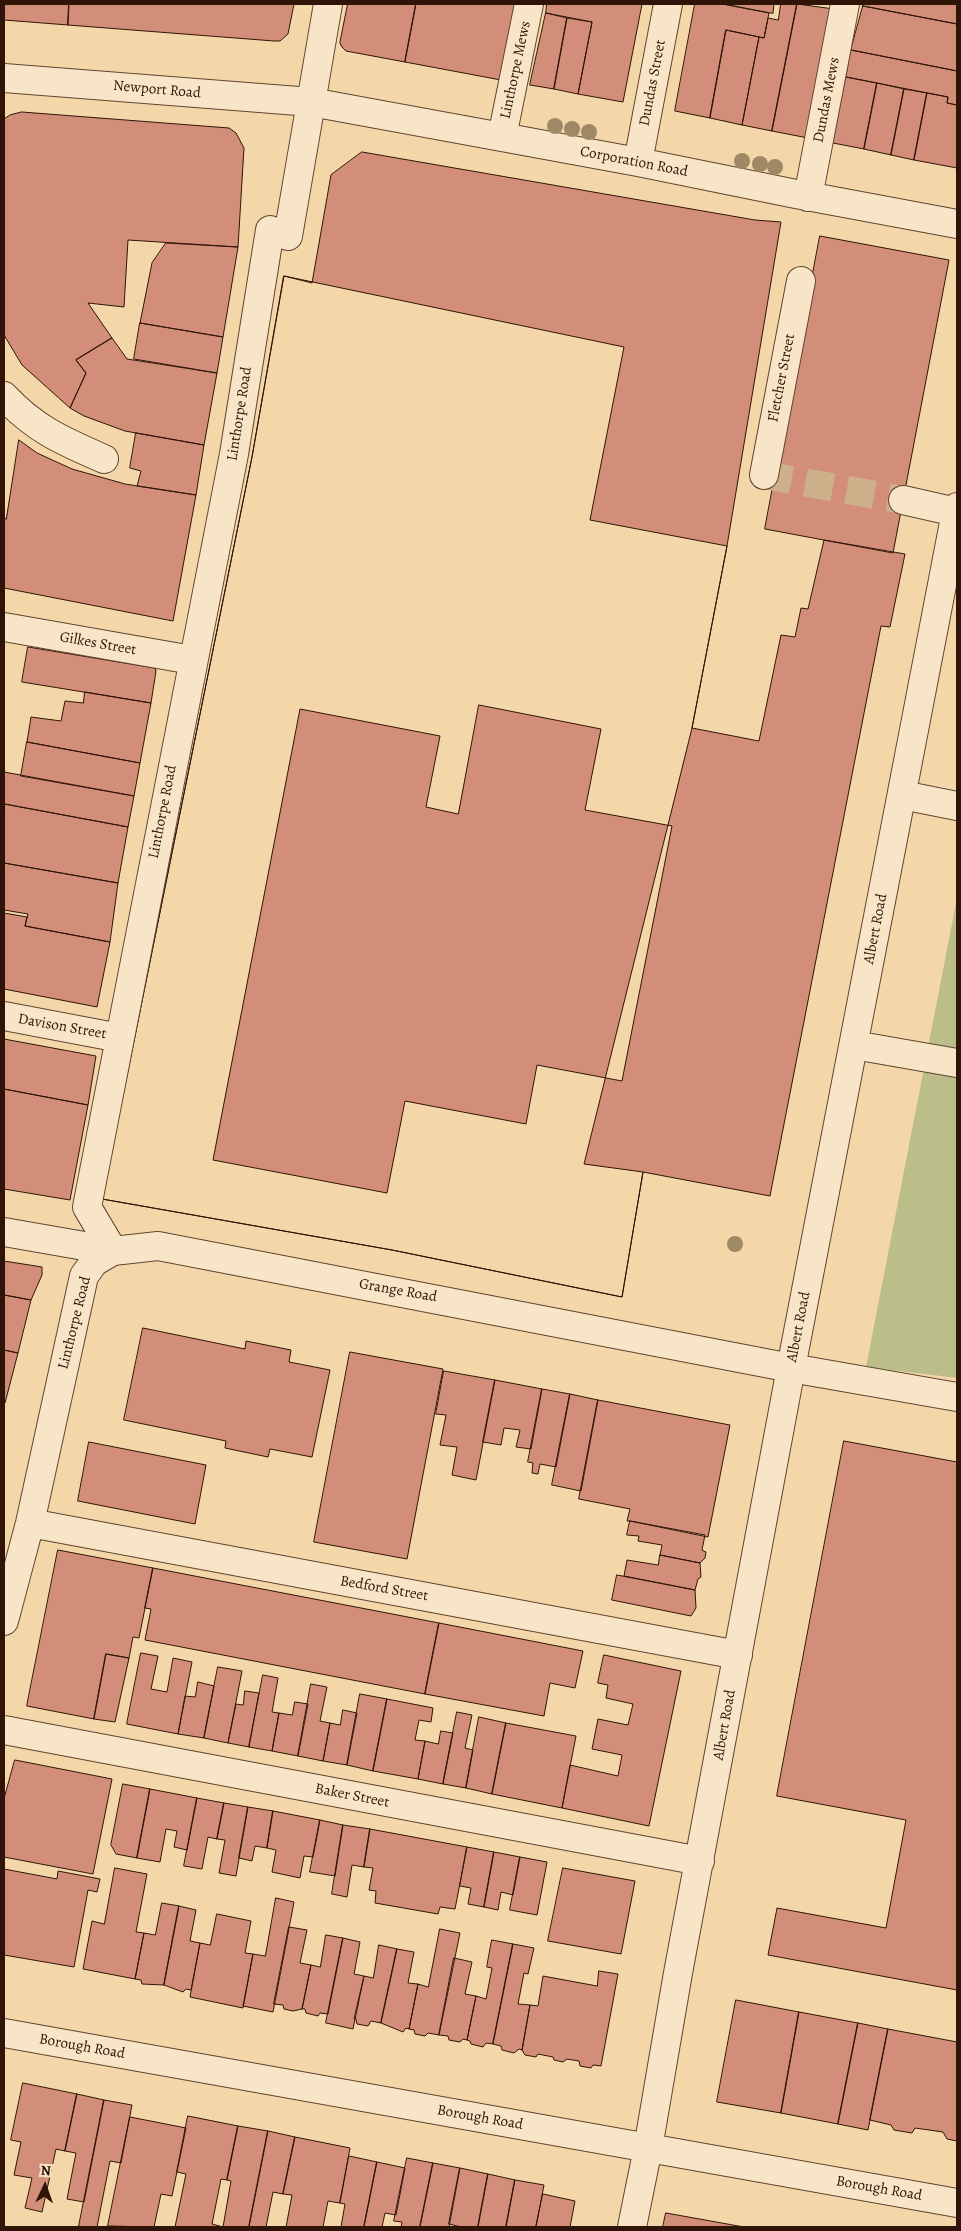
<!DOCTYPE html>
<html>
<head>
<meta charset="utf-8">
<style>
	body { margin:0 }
	#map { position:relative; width:961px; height:2231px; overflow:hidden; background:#f4d7a9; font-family:Alegreya,serif }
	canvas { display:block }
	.frame { position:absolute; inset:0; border:5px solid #301408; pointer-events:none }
	.north { position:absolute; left:20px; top:2161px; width:50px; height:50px; -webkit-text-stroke:4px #f8e5c7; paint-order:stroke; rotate:3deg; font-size:14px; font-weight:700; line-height:20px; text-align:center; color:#301408 }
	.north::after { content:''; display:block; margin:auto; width:18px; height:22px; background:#301408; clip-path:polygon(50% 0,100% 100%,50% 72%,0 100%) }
</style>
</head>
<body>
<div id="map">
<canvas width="961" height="2231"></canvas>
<div class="frame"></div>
<div class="north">N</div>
</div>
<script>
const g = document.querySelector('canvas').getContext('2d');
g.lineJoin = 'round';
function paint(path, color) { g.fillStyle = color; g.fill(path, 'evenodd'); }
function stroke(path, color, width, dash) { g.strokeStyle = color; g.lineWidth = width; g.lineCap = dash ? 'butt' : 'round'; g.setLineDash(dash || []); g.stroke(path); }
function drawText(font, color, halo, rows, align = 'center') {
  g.font = font + ' Alegreya,serif'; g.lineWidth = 4.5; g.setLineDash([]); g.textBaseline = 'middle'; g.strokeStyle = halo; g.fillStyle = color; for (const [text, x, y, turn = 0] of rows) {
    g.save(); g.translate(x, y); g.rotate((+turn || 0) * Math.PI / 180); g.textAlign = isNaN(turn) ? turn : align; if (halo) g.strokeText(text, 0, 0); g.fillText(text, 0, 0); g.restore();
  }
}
const green = new Path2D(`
	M957,898V1378L866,1367Z`);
const building = new Path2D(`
	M4,4H69L68,25L4,20Z
	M69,4H294L288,34L280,41H274L68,25Z
	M348,4H416L405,62L346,51L342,47L340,43Z
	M416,4H516L501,80L405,62Z
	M547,4H642L623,102L578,94L592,22L546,13Z
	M695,4H723L769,13L764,38L726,30L710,118L675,111Z
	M723,4H774L773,13Z
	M781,4H797L772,131L742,125L759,37L764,38L768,18L778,20Z
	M797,4L834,9L808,138L772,131Z
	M864,4H957V24L863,6Z
	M863,6L957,24V71L851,50Z
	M546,13L567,18L554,89L530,85Z
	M567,18L592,22L578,94L554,89Z
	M726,30L759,37L742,125L710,118Z
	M851,50L957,71V105L947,103L948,97L846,77Z
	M846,77L877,83L864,149L833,143Z
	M877,83L904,89L891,155L864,149Z
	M904,89L927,93L914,160L891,155Z
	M927,93L948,97L947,103L957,105V168L914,160Z
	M22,112L229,128L236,133L244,148L238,247L128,240L124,307L88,303L112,338L76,360L86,373L70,408L22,365L4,335V119L10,115Z
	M362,152L755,220L781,222L727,546L692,728L759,741L781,635L795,637L801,608L808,609L824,540L905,554L890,627L881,626L770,1196L643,1172L622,1297L392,1250L102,1199L252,457L284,276L312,283L331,175Z
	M820,236L949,260L893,553L765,529Z
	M166,243L238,247L223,337L140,323L152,263Z
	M284,276L624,347L590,520L727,546L692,728L584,1164L643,1172L622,1297L392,1250L102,1199L252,457Z
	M140,323L223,337L217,373L134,359Z
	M112,338L127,359L217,373L204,445L125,431L84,416L70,408L86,373L76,360Z
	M136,433L204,445L196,495L137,486L141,471L130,468Z
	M19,440L37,453L72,469L125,484L196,495L173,621L4,588V518L6,519Z
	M28,647L155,668L156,671L151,703L22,682Z
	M85,692L151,703L140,763L27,742L31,717L61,721L65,701L83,703Z
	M479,705L601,729L585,810L672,826L622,1081L537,1065L526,1124L405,1101L387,1193L213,1160L300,709L440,736L426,807L458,814Z
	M27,742L140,763L134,796L21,776Z
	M4,772L134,796L128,827L4,804Z
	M5,804L128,827L118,883L4,863Z
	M4,863L118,883L110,942L25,926L28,914L4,910Z
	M4,913L27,917L25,926L110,942L97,1007L4,989Z
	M4,1039L96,1056L88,1105L4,1089Z
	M4,1089L88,1105L70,1200L4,1189Z
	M4,1261L42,1267V1275L31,1300L4,1295Z
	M4,1295L31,1300L18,1353L4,1350Z
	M143,1328L245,1349L246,1341L291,1350L289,1362L330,1370L312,1457L270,1449L268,1457L225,1448L226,1441L124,1420Z
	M4,1350L18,1353L5,1403H4Z
	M350,1352L443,1369L407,1559L314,1542Z
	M444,1371L495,1380L476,1480L452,1475L457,1447L440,1445L446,1415L436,1414Z
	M495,1380L542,1389L531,1449L516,1447L520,1430L504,1428L501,1445L483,1442Z
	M542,1389L570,1394L556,1467L540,1464L538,1474L532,1473L533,1463L528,1462Z
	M570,1394L598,1400L581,1491L552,1485Z
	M598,1400L730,1425L708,1537L630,1521H627L630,1509L579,1499Z
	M844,1441L957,1462V1990L768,1955L777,1908L886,1928L906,1820L777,1796Z
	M89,1442L206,1465L195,1524L78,1501Z
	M630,1521L705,1535L702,1550L706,1552L705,1558L700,1563L660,1555L662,1545L638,1541L639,1536L627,1535Z
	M58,1550L153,1568L139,1638L133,1637L129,1658L106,1654L94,1719L27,1706Z
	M660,1555L700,1563L701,1577L698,1579L695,1590L624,1576L627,1560L658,1565Z
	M153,1568L439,1623L425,1694L145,1640L151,1609L145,1608Z
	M617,1575L695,1590L696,1608L691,1616L612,1600Z
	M439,1623L583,1651L575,1688L550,1683L544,1716L425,1694Z
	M141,1653L158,1656L151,1689L167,1692L173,1658L192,1662L178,1734L127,1724Z
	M106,1654L129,1658L115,1722L94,1719Z
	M604,1655L681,1671L649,1826L562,1808L570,1765L618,1776L622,1755L592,1749L598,1719L628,1725L633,1704L606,1698L608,1685L598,1683Z
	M218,1667L242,1671L228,1743L204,1738Z
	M263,1675L278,1678L272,1712L279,1713L272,1751L249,1747Z
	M198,1682L214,1686L204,1738L178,1734L185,1696L195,1697Z
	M311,1684L327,1687L320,1721L330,1723L323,1761L298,1756Z
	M245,1691L259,1693L249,1747L228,1743L236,1704L243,1705Z
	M360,1694L387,1699L373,1771L347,1765Z
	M387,1699L433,1708L431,1722L419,1720L415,1740L425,1741L418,1779L373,1771Z
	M295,1702L308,1704L298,1756L272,1751L279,1713L292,1715Z
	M343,1710L357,1713L347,1765L323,1761L330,1723L340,1725Z
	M457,1712L472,1715L465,1748L473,1750L466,1788L443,1784Z
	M479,1717L506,1723L492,1794L466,1788Z
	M506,1723L576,1736L562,1808L492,1794Z
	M441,1731L453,1733L443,1784L418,1779L425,1741L438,1744Z
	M15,1760L112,1779L93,1874L4,1857V1799Z
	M123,1784L150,1789L137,1858L116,1854L111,1845Z
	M150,1789L197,1798L187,1850L174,1847L177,1831L166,1829L160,1862L137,1858Z
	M197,1798L224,1803L217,1839L208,1837L202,1869L184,1866Z
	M224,1803L248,1807L236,1876L219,1873L225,1840L217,1839Z
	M248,1807L273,1811L267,1848L255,1846L252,1861L239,1858Z
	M273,1811L320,1820L313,1857L304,1856L300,1878L272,1872L276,1850L267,1848Z
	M320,1820L343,1825L335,1876L310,1872Z
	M343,1825L370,1829L364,1867L352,1865L347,1897L332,1894Z
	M370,1829L467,1847L455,1909L440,1907L438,1914L375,1903L376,1891L369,1890L373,1868L364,1867Z
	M467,1847L494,1852L484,1907L468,1904L471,1888L460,1886Z
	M494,1852L520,1857L513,1895L501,1892L498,1910L484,1907Z
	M520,1857L547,1862L537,1915L510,1910Z
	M115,1868L147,1874L136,1932L144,1933L135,1979L83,1969L92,1921L104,1924Z
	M563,1868L635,1881L621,1954L548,1941Z
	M4,1869L57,1879L58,1871L100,1879L97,1892L88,1890L74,1967L4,1955Z
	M276,1898L294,1902L273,2012L243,2006L253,1954L265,1956Z
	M162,1903L179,1906L164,1985L142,1984L141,1980L135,1979L144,1933L155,1935Z
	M179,1906L196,1910L190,1941L200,1943L191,1990L186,1989L183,1992L164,1985Z
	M217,1914L251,1921L245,1953L253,1954L243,2008L190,1997L200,1943L210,1945Z
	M289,1927L307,1930L300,1963L311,1965L302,2009L293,2011L284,2009L283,2005L274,2004Z
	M440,1929L460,1933L439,2035L428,2033L425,2036L415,2034L414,2030L409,2029L418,1984L428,1987Z
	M326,1935L343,1938L328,2014L320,2013L318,2016L306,2013L305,2009H302L311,1965L320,1967Z
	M343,1938L360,1942L354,1974L364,1976L353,2029L326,2023Z
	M492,1940L513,1944L493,2044L486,2043L483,2047L471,2044L470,2041L467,2040L476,1996L486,1999L492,1968L487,1967Z
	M513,1944L534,1948L528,1974L524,1973L518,2004L530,2005L522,2050L519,2049L514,2053L502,2050L501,2046L493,2044Z
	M379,1945L397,1949L381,2023L371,2021L368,2026L357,2024L356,2019H354L364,1976L373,1978Z
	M397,1949L414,1952L408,1983L418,1984L409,2029L406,2028L403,2032L381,2023Z
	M454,1958L472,1962L465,1994L476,1996L467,2040L463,2039L460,2042L449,2040L448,2036L439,2035Z
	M599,1971L618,1974L601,2066L593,2065L591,2068L580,2066L579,2061L567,2059L563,2062L554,2060L553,2057L538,2054L536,2057L525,2055L522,2050L530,2005L538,2006L543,1976L597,1986Z
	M736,2000L799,2012L781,2113L717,2102Z
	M799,2012L858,2023L838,2124L781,2113Z
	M858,2023L888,2029L868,2130L838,2124Z
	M888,2029L957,2042V2141L947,2139L943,2132L915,2128L912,2133L894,2130L891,2125L870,2120Z
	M23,2083L77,2094L65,2151L56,2149L42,2212L25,2208L32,2178L14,2175L21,2142L11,2140Z
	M77,2094L104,2100L84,2202L67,2199L76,2153L65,2151Z
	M104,2100L132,2105L121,2163L110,2161L97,2227H84L79,2226Z
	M188,2116L238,2126L227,2180L221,2179L212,2224L223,2227H175L186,2174L177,2172Z
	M130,2117L186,2128L172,2196L161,2194L154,2227L108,2226Z
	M238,2126L268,2131L249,2227H223L231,2181L227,2180Z
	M268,2131L295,2137L283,2194L273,2192L266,2227H249Z
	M295,2137L350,2148L340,2203L328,2201L323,2227H286L292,2195L283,2194Z
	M349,2156L377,2162L364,2227H341L345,2204L340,2203Z
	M407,2158L433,2163L420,2227H401L402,2222L394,2221Z
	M377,2162L405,2168L396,2215L385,2213L382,2227H364Z
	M433,2163L460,2168L449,2227H420Z
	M460,2168L488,2174L478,2227H461L449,2224Z
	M488,2174L515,2180L506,2227H478Z
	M515,2180L544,2185L536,2227H506Z
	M543,2194L575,2201L570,2227H536Z
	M666,2213L744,2227H663Z`);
const minorTunnel = new Path2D(`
	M764,475L903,500`);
const minor = new Path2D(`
	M4,78L311,102L638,162L796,194L957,224
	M502,137L529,4
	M638,162L668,4
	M808,197L845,4
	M4,396C36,430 63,441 104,459
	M764,475L801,281
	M903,500L956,512
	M4,627L192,660
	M902,795L957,806
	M4,1016L120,1038
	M854,1045L957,1063
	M4,1232L113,1251L158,1246L791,1368L957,1397
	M113,1251L87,1207L234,454L270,230L288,236L328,4
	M30,1523L738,1655
	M4,1621L30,1523L84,1276L94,1262L113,1251
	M4,1730L700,1861
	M4,2033L957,2203
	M632,2227L648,2148L678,1973L791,1368L957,507`);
const trees = [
	[555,126],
	[572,129],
	[589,132],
	[742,161],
	[760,164],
	[775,167],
	[735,1244]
];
const streetNames = [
	["Linthorpe Mews",516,70,-78],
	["Dundas Street",653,83,-79],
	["Newport Road",157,90,5],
	["Dundas Mews",827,100,-79],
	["Corporation Road",634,162,11],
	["Fletcher Street",782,378,-79],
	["Linthorpe Road",240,414,-81],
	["Gilkes Street",98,644,10],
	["Linthorpe Road",163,812,-79],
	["Albert Road",876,929,-79],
	["Davison Street",62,1027,10],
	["Grange Road",398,1291,10],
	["Linthorpe Road",75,1323,-76],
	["Albert Road",799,1327,-79],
	["Bedford Street",384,1589,10],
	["Albert Road",725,1725,-80],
	["Baker Street",352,1796,11],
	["Borough Road",82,2047,10],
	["Borough Road",480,2118,10],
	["Borough Road",879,2189,10]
];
paint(green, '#bbbe88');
paint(building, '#d38e79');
stroke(building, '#301408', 1);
stroke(minorTunnel, '#cdb089', 28, [28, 14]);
stroke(minor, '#614530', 30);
stroke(minor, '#f8e5c7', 28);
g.fillStyle = '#9f8865';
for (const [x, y] of trees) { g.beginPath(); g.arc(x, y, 8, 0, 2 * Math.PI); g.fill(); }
drawText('15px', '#301408', '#f8e5c7', streetNames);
</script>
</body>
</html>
